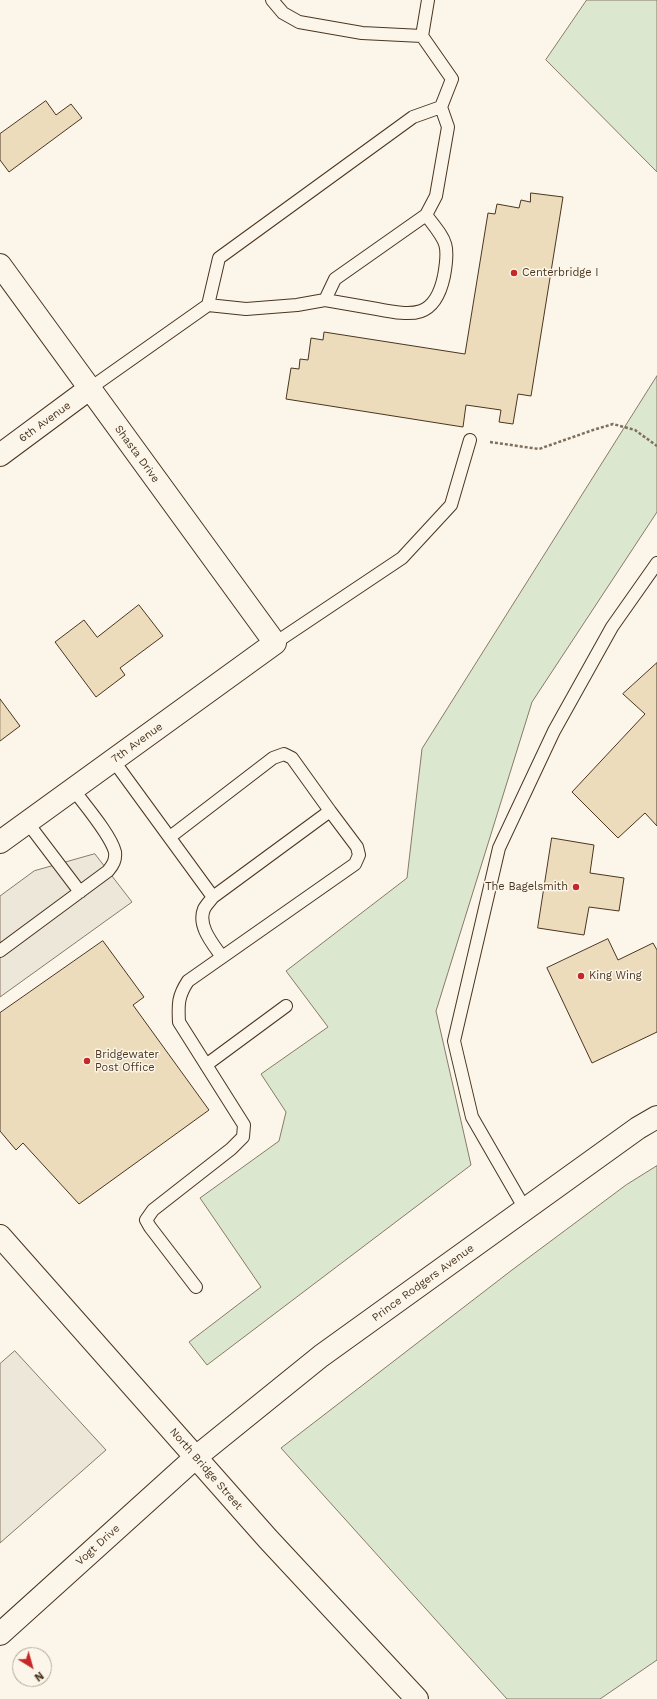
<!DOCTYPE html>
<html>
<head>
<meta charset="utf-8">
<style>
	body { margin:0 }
	#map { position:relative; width:657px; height:1699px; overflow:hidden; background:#fbf6e9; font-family:"Work Sans",sans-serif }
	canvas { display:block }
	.north { position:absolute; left:12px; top:1647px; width:40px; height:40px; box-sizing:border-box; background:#fbf6e9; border:1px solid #b4a999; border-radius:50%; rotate:143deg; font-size:11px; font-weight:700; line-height:16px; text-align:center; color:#4a3520 }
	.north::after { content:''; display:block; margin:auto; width:14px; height:18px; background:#c62828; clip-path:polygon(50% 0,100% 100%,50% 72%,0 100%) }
</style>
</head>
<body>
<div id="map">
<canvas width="657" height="1699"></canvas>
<div class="north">N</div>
</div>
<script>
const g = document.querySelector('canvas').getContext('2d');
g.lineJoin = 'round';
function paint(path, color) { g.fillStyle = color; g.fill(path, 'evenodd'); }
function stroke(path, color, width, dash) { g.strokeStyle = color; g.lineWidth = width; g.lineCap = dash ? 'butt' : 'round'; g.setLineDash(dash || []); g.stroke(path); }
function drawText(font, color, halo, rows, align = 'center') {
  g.font = font + ' "Work Sans",sans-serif'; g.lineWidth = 3; g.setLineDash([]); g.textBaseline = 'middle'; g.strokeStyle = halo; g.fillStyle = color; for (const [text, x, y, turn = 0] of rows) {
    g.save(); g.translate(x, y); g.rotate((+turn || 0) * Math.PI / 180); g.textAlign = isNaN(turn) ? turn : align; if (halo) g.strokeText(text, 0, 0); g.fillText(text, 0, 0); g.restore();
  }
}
const green = new Path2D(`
	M587,0H657V172L546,60Z
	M657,376V512L532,702L436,1011L471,1165L207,1365L189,1342L261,1287L200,1198L279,1141L286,1112L261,1074L328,1027L286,971L407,878L422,749Z
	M657,1166V1660L600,1699H507L281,1448L512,1270L626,1185Z`);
const parking = new Path2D(`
	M95,854L132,902L0,997V896L34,871Z
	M15,1351L106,1450L0,1543V1364Z`);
const building = new Path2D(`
	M46,101L56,115L71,104L82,118L9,172L0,160V134Z
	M531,193L563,197L531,396L518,394L513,424L499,422L501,410L466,405L463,427L286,399L291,368L299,369L300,359L308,360L311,338L323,340L324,332L465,354L488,213L495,214L497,204L519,208L521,200L530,202Z
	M139,605L163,636L120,668L125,675L96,697L55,642L84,620L97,637Z
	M657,663V826L645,813L618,838L572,792L645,714L623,694Z
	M0,699L20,726L0,741Z
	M552,838L594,845L590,873L624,878L619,911L589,907L584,935L538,928Z
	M608,939L618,960L653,943L657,950V1032L592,1063L547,968Z
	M103,941L144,997L133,1005L209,1110L79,1204L23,1143L16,1150L0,1131V1013Z`);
const path = new Path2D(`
	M490,442L539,449L593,430L613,424L635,430L657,446`);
const service = new Path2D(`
	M272,0L283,13L299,22L362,33L422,36
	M325,300C342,303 360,306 377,309C413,316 435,319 444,276C450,243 446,241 426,215
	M208,305L219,258L413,117L441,107
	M89,389L208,305L246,309L297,305L325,300L335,279L426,215L436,196L448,127L441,107L452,79L422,36L428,0
	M275,643L402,558L451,505L470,440
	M113,760L213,897L330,811L357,847L359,855L355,864L188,981C178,996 178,1004 179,1022L244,1125L243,1137L231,1149L153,1210L146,1220L150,1227L196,1287
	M27,822L80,892
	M170,837L273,758L284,754L292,758L330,811
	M213,897C210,901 206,905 204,909C197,926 213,944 222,957
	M0,951L108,871C113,865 116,860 115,852C111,835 84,804 73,789
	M206,1065L286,1006
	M525,1209L472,1117L454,1041L499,848L554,731L612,627L657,563`);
const minor = new Path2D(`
	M0,265L275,643L0,842
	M0,455L89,389`);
const tertiary = new Path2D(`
	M0,1236L268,1539L417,1699
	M0,1634L196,1457L321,1356L638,1128L657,1117`);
const markers = [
	[514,273,4,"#c62828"],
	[576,887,4,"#c62828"],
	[581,976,4,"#c62828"],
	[87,1061,4,"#c62828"]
];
const poiNames = [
	["Centerbridge I",522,273],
	["The Bagelsmith",568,887,"right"],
	["King Wing",589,976],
	["Bridgewater",95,1055],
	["Post Office",95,1068]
];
const streetNames = [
	["6th Avenue",45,422,-36],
	["Shasta Drive",137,454,54],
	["7th Avenue",137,743,-36],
	["Prince Rodgers Avenue",423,1283,-36],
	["North Bridge Street",206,1469,49],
	["Vogt Drive",98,1545,-42]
];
paint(green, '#dce7d0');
stroke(green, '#887966', 1);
paint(parking, '#ede7d9');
stroke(parking, '#887966', 1);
paint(building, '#ecdcbc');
stroke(building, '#4a3520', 1);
stroke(service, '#4a3520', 14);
stroke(minor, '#4a3520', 24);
stroke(tertiary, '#4a3520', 24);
stroke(path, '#7f6f5c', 2.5, [3, 2]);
stroke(service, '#fbf6e9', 12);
stroke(minor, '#fbf6e9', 22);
stroke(tertiary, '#fbf6e9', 22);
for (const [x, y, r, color] of markers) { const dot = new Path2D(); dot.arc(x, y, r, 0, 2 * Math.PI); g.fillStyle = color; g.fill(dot); stroke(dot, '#fbf6e9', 1.5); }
drawText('11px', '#4a3520', '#fbf6e9', poiNames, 'left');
drawText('11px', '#4a3520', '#fbf6e9', streetNames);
</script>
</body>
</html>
